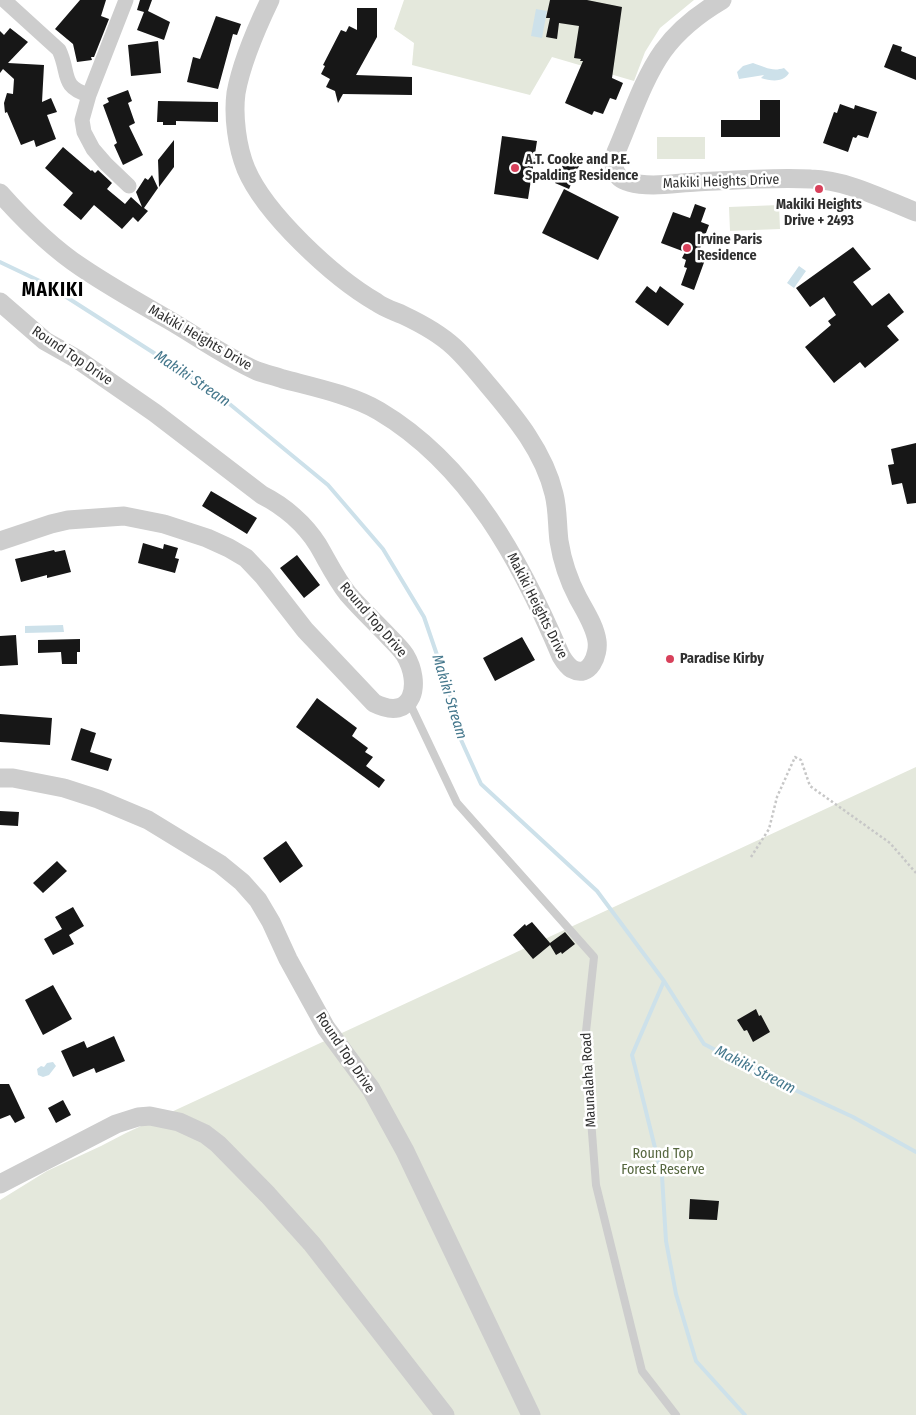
<!DOCTYPE html>
<html>
<head>
<meta charset="utf-8">
<style>
	body { margin:0 }
	canvas { display:block; background:#fff }
</style>
</head>
<body>
<canvas width="916" height="1415"></canvas>
<script>
const g = document.querySelector('canvas').getContext('2d');
g.lineJoin = 'round';
function paint(path, color) { g.fillStyle = color; g.fill(path, 'evenodd'); }
function stroke(path, color, width, dash) { g.strokeStyle = color; g.lineWidth = width; g.lineCap = dash ? 'butt' : 'round'; g.setLineDash(dash || []); g.stroke(path); }
function drawText(font, color, halo, rows, align = 'center') {
  g.font = font + ' "Fira Sans Condensed",sans-serif'; g.lineWidth = 5; g.setLineDash([]); g.textBaseline = 'middle'; g.strokeStyle = halo; g.fillStyle = color; for (const [text, x, y, turn = 0] of rows) {
    g.save(); g.translate(x, y); g.rotate((+turn || 0) * Math.PI / 180); g.textAlign = isNaN(turn) ? turn : align; if (halo) g.strokeText(text, 0, 0); g.fillText(text, 0, 0); g.restore();
  }
}
const green = new Path2D(`
	M404,0H694L660,28L645,52L634,81L552,57L530,95L412,65L414,43L394,29Z
	M657,137H705V159H657Z
	M779,205L780,229L730,231L729,207Z
	M916,767V1415H0V1200L47,1171L101,1146L126,1133Z`);
const water = new Path2D(`
	M536,9L547,11L542,38L531,36Z
	M753,63C765,67 772,72 784,68L789,73C783,83 771,81 761,78L764,75L739,79L737,72L743,66Z
	M799,266L806,271L794,288L787,283Z
	M63,625L64,632L25,633V626Z
	M53,1062L56,1066L49,1075L43,1077L38,1075L37,1069L41,1066L44,1067L47,1063Z`);
const stream = new Path2D(`
	M0,262L46,284L215,392L328,485L383,549L424,617L449,690L457,731L481,784L597,891L664,981L704,1044L767,1077L853,1117L916,1152
	M664,981L632,1055L662,1176L666,1241L676,1294L696,1361L745,1415`);
const building = new Path2D(`
	M80,0H106L101,16L109,19L94,57H91L92,60L77,62L73,44L55,29Z
	M140,0H152L148,11L170,22L164,40L137,30L144,12L137,10Z
	M550,0H587L622,7L612,78L623,83L616,100L610,98L603,114L594,111L592,115L565,103L583,61H580L581,59L574,58L579,26L559,23L557,39L546,37L550,18H546Z
	M357,8H377V37L356,75L412,77V95L343,94L338,103L335,91L326,87L330,79L321,74L325,66L323,65L341,30L346,32L349,26L357,30Z
	M216,16L241,24L237,35L233,34L218,89L187,82L193,57L200,59Z
	M10,28L28,42L8,63L44,65L42,102L51,98L57,112L47,115L56,139L36,147L34,140L21,145L7,112L5,113L4,103L7,93L13,94L14,79L3,69L0,73V31L4,35Z
	M158,41L161,73L131,76L128,45Z
	M893,44L902,47L901,51L916,57V80L884,67Z
	M128,90L132,101L128,103L135,123L129,126L143,155L123,165L114,145L117,143L103,105L109,102L107,98Z
	M760,100H780V137H721V120H760Z
	M158,101L218,102V122L176,121V125H163V122H157Z
	M840,104L854,109L855,105L877,112L868,138L858,135L856,138L853,137L848,152L823,143L834,112L837,113Z
	M502,136L537,141L528,199L494,194Z
	M174,140V167L159,187L158,160Z
	M63,147L91,171L92,170L95,173L98,170L112,183L107,189L125,204L131,197L142,207L136,192L145,178L148,180L152,175L158,188L144,208L148,211L138,222L133,217L122,229L94,205L81,220L63,205L73,193L45,168Z
	M569,151L583,157L569,189L555,183Z
	M564,189L619,217L598,260L542,233Z
	M695,204L706,208L701,222L709,225L698,254L706,257L694,290L681,285L687,268L684,267L686,260L682,258L685,252L661,243L673,212L690,218Z
	M853,247L871,269L853,282L872,306L889,293L904,312L887,326L899,340L865,368L860,362L834,383L805,347L831,325L828,321L836,315L824,297L810,307L796,288Z
	M647,286L656,293L660,286L684,304L668,326L635,302Z
	M916,443V503L907,504L902,483L892,485L888,465L894,464L891,449Z
	M211,491L257,518L247,534L202,506Z
	M143,543L163,549L164,544L178,548L175,558L179,559L175,573L138,563Z
	M54,550L55,552L65,550L71,572L47,578V575L21,582L15,559Z
	M297,555L320,585L304,598L280,568Z
	M16,635L18,665L0,666V636Z
	M522,637L535,660L495,681L483,658Z
	M80,639V652H77V664H62L61,652L38,653V640Z
	M317,698L357,728L352,736L368,748L365,752L373,757L366,766L385,780L379,788L296,727Z
	M0,714L52,718L50,745L0,742Z
	M81,728L96,733L90,752L112,759L108,771L71,760Z
	M0,811L19,812L18,826L0,825Z
	M286,841L303,866L280,883L263,858Z
	M57,861L67,871L43,893L33,883Z
	M73,907L84,926L69,935L74,944L53,955L44,939L62,929L55,917Z
	M532,922L550,943L565,932L575,944L562,954L561,952L556,955L550,945L533,959L513,935L525,924L526,926Z
	M53,985L72,1019L43,1035L25,1000Z
	M756,1009L759,1016L761,1015L770,1032L753,1042L747,1030L744,1031L737,1020Z
	M114,1036L125,1061L96,1073L94,1068L73,1077L61,1051L84,1041L87,1048Z
	M0,1084H9L25,1118L15,1123L10,1115L0,1119Z
	M63,1100L71,1115L56,1123L48,1108Z
	M690,1199L719,1201L717,1220L689,1219Z`);
const path = new Path2D(`
	M751,857L769,829L777,797L795,757L801,760L810,786L890,843L916,873`);
const service = new Path2D(`
	M408,702L411,706L457,803L594,957L585,1041L596,1185L642,1371L676,1415`);
const minor = new Path2D(`
	M4,0L59,50C70,73 60,87 89,95
	M126,0L89,95L82,120L84,132L93,149L106,164L129,186`);
const tertiary = new Path2D(`
	M722,0C700,13 678,30 663,51C643,79 630,120 616,152C612,165 613,178 629,182C650,188 675,183 697,182C735,180 774,177 811,179C847,180 883,199 916,212
	M0,193C24,220 51,247 81,267C109,286 139,303 169,320C198,337 226,357 257,371C265,374 274,376 283,379C313,387 352,395 379,411C470,465 521,562 561,656C564,661 567,666 572,669C590,679 599,654 597,641C595,626 585,611 578,598C569,581 562,560 559,541C557,525 558,510 554,494C544,452 516,418 488,385C477,372 466,358 454,347C440,334 420,323 403,315C394,311 384,308 376,302C333,277 265,214 246,169C237,147 233,116 236,93C241,65 258,25 270,0
	M0,302L45,341L77,359L155,413L262,495C284,506 305,524 318,545C328,562 336,579 348,594C361,609 376,623 390,638C395,643 401,649 405,655C422,683 414,723 374,703L305,630L263,576L246,558L229,548L207,538L164,524L124,516L68,520L51,524L0,541
	M0,778H13L64,788L98,799L148,820L220,864L242,882L258,900L271,922L288,959L326,1028L371,1089L405,1151L531,1415
	M0,1184L116,1124L138,1117L150,1116L179,1122L205,1134L218,1144L268,1195L312,1244L445,1415`);
const markers = [
	[515,168,5,"#d8415b"],
	[819,189,5,"#d8415b"],
	[687,248,5,"#d8415b"],
	[670,659,5,"#d8415b"]
];
const poiNames = [
	["A.T. Cooke and P.E.",525,160],
	["Spalding Residence",525,176],
	["Makiki Heights",819,205,"center"],
	["Drive + 2493",819,221,"center"],
	["Irvine Paris",697,240],
	["Residence",697,256],
	["Paradise Kirby",680,659]
];
const streetNames = [
	["Makiki Heights Drive",721,182,-2],
	["Makiki Heights Drive",200,338,30],
	["Round Top Drive",72,356,34],
	["Makiki Heights Drive",537,606,63],
	["Round Top Drive",373,620,49],
	["Round Top Drive",345,1053,56],
	["Maunalaha Road",589,1080,-93]
];
const parkNames = [
	["Round Top",663,1154],
	["Forest Reserve",663,1170]
];
const waterNames = [
	["Makiki Stream",192,379,34],
	["Makiki Stream",449,697,73],
	["Makiki Stream",755,1070,27]
];
const districtNames = [
	["MAKIKI",53,291]
];
paint(green, '#e4e8dc');
paint(water, '#cde1ea');
stroke(stream, '#cde1ea', 4);
paint(building, '#171717');
stroke(path, '#c7c7c7', 2.5, [2.5, 2.5]);
stroke(service, '#cdcdcd', 8);
stroke(minor, '#cdcdcd', 15);
stroke(tertiary, '#cdcdcd', 19);
for (const [x, y, r, color] of markers) { const dot = new Path2D(); dot.arc(x, y, r, 0, 2 * Math.PI); g.fillStyle = color; g.fill(dot); stroke(dot, '#fff', 2); }
drawText('bold 14px', '#303030', '#fff', poiNames, 'left');
drawText('14px', '#303030', '#fff', streetNames);
drawText('14px', '#576840', '#fff', parkNames);
drawText('italic 15px', '#44778c', '#fff', waterNames);
g.letterSpacing = '1px';
drawText('bold 19px', '#000', '#fff', districtNames);
g.letterSpacing = '0px';
</script>
</body>
</html>
